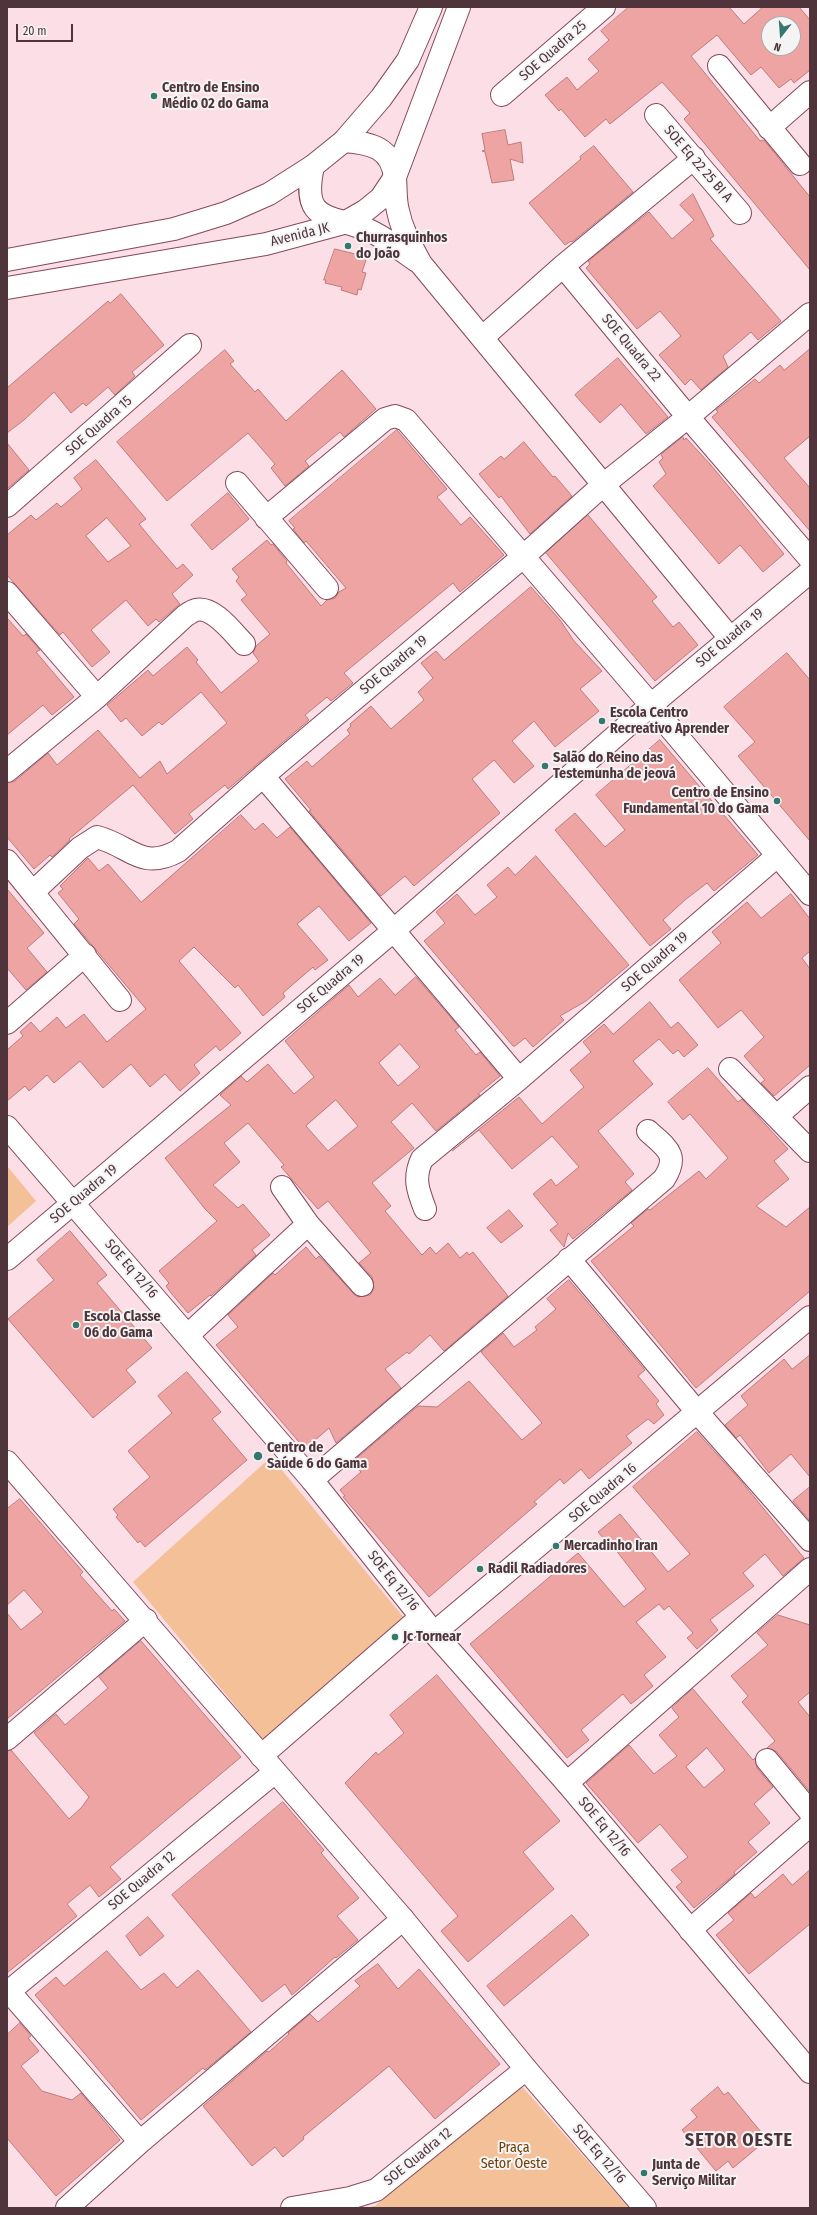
<!DOCTYPE html>
<html>
<head>
<meta charset="utf-8">
<style>
	body { margin:0 }
	#map { position:relative; width:817px; height:2215px; overflow:hidden; background:#fcdee6; font-family:"Fira Sans Condensed",sans-serif }
	canvas { display:block }
	.frame { position:absolute; inset:0; border:8px solid #50343c; pointer-events:none }
	.north { position:absolute; left:761px; top:16px; width:40px; height:40px; box-sizing:border-box; background:#f4f4f4; border:1px solid #b2a7aa; border-radius:50%; rotate:197deg; font-size:11px; font-weight:700; line-height:16px; text-align:center; color:#50343c }
	.north::after { content:''; display:block; margin:auto; width:14px; height:18px; background:#34786d; clip-path:polygon(50% 0,100% 100%,50% 72%,0 100%) }
	.scale { position:absolute; left:16px; top:24px; width:57px; height:18px; box-sizing:border-box; border:2px solid #50343c; border-top:0; padding-left:5px; font-size:12px; line-height:14px; white-space:nowrap; color:#50343c; -webkit-text-stroke:3px #f4f4f4; paint-order:stroke }
</style>
</head>
<body>
<div id="map">
<canvas width="817" height="2215"></canvas>
<div class="frame"></div>
<div class="north">N</div>
<div class="scale">20 m</div>
</div>
<script>
const g = document.querySelector('canvas').getContext('2d');
g.lineJoin = 'round';
function paint(path, color) { g.fillStyle = color; g.fill(path, 'evenodd'); }
function stroke(path, color, width, dash) { g.strokeStyle = color; g.lineWidth = width; g.lineCap = dash ? 'butt' : 'round'; g.setLineDash(dash || []); g.stroke(path); }
function drawText(font, color, halo, rows, align = 'center') {
  g.font = font + ' "Fira Sans Condensed",sans-serif'; g.lineWidth = 4; g.setLineDash([]); g.textBaseline = 'middle'; g.strokeStyle = halo; g.fillStyle = color; for (const [text, x, y, turn = 0] of rows) {
    g.save(); g.translate(x, y); g.rotate((+turn || 0) * Math.PI / 180); g.textAlign = isNaN(turn) ? turn : align; if (halo) g.strokeText(text, 0, 0); g.fillText(text, 0, 0); g.restore();
  }
}
const green = new Path2D(`
	M7,1166L36,1201L7,1227Z
	M271,1457L405,1619L265,1742L133,1582Z
	M519,2083L629,2208H365L375,2206Z`);
const building = new Path2D(`
	M629,7H729L744,24L763,7H799L810,20V70L794,83L791,79L779,88L761,67L751,75L717,35L691,56L760,141L764,140L810,197V270L684,119L690,113L662,82L610,124L606,119L585,137L561,109L559,111L545,95L567,77L577,90L599,71L588,59L609,40L601,31ZM769,24H793V48H769Z
	M505,130L508,145L521,142L523,163L510,159L514,180L492,183L485,152L482,151L485,150L482,134Z
	M594,146L633,192L572,242L571,241L565,245L529,203L581,159L580,157Z
	M693,194L714,236L710,239L781,321L758,340L751,332L723,356L728,367L701,390L691,379L685,385L659,355L681,336L660,311L637,329L586,268L590,264L588,261L649,212L672,239L694,220L680,205Z
	M335,249L367,257L362,272L366,273L361,290L358,289L357,295L341,290L342,287L325,283L326,280H324Z
	M121,294L164,345L132,372L135,376L115,395L108,387L86,406L83,403L71,413L54,392L24,420L7,433V388L108,301L110,303Z
	M810,349V436L784,458L810,488V531L712,417L718,412L716,410L755,379L759,383L780,365L784,370Z
	M225,350L234,361L230,364L255,392L258,389L286,421L342,370L376,409L344,437L340,432L305,461L309,466L285,486L271,468L275,464L248,433L167,501L117,442Z
	M618,358L668,417L646,434L621,404L600,423L575,395Z
	M397,430L447,489L437,497L461,525L470,517L504,555L460,592L453,583L344,673L353,683L331,701L327,697L305,715L309,720L228,789L225,785L189,814L193,819L175,834L133,785L69,839L70,840L52,857L50,855L34,869L7,837V783L15,781L48,753L57,765L98,730L140,778L160,761L167,774L227,723L201,692L162,725L159,722L142,736L126,718L121,722L107,705L148,670L153,676L187,647L198,660L196,662L221,693L259,661L253,653L256,646L270,634L241,600L247,595L236,581L239,577L232,569L267,540L271,545L273,544L287,561L286,563L321,606L327,600L335,598L339,592L346,588L306,541L304,543L293,529L295,528L289,521Z
	M683,437L684,440L686,438L710,464L784,554L763,572L740,545L719,564L653,486L666,474L659,462L663,458L661,455Z
	M524,442L553,477L555,476L572,496L530,534L501,496L499,498L479,474L501,456L504,459Z
	M7,443L29,470L7,489Z
	M96,460L146,519L139,524L153,541L177,569L183,564L193,575L172,594L180,604L159,622L156,619L148,626L126,600L91,630L110,652L92,667L63,632L60,635L7,575V535L31,515L36,520L57,503L61,507L82,489L74,478ZM107,518L131,546L108,562L86,536Z
	M228,493L249,519L212,550L191,525Z
	M588,515L657,597L652,601L673,627L679,622L698,645L655,681L546,553Z
	M531,587L560,620L574,641L602,671L580,689L599,711L555,747L534,721L512,741L534,766L514,783L494,760L472,779L500,813L414,886L405,876L381,896L309,811L311,810L285,779L307,761L312,767L350,734L347,730L351,726L350,724L371,706L391,729L424,700L418,692L433,678L421,663L436,651L444,660Z
	M7,618L23,636L26,634L40,650L36,652L74,697L52,715L43,705L7,735Z
	M787,653L810,680V841L738,756L755,742L724,707Z
	M660,740L758,855L714,891L707,883L685,900L663,920L671,929L650,946L555,830L575,813L605,847L625,830L596,795Z
	M241,815L255,830L263,823L277,838L290,827L371,923L349,941L319,906L297,924L328,960L315,970L313,967L283,993L285,997L263,1016L238,985L235,988L194,947L179,961L241,1033L220,1051L216,1046L194,1065L200,1073L180,1091L165,1074L150,1087L131,1064L103,1088L80,1061L54,1083L47,1075L29,1091L25,1086L7,1101V1050L23,1036L20,1032L31,1022L40,1032L57,1017L66,1028L84,1014L107,1042L146,1009L74,924L79,919L58,893L63,889L60,886L88,858L99,871L108,864L141,902Z
	M536,856L629,965L586,1001L560,1016L564,1020L533,1047L525,1038L515,1046H513L424,941L445,923L436,912L457,894L475,915L497,897L487,885L508,867L515,875Z
	M7,889L44,933L27,948L47,972L26,990L7,968Z
	M791,894L810,919V951L802,958L810,969V1065L774,1096L761,1083L765,1080L744,1056L764,1037L741,1010L718,1028L679,980L721,943L712,932L747,902L761,918Z
	M416,977L459,1027L455,1030L476,1055L480,1052L500,1076L478,1094L480,1095L436,1131L412,1103L391,1122L414,1148L372,1183L391,1206L385,1211L422,1255L430,1247L436,1254L448,1243L460,1258L467,1252L469,1255L473,1252L508,1296L444,1351L430,1335L409,1354L407,1352L385,1369L401,1388L336,1443L329,1428L305,1449L216,1345L238,1327L228,1315L273,1273L275,1275L306,1247L316,1259L319,1256L353,1293L358,1297L370,1295L374,1289L372,1277L359,1263L371,1253L328,1201L318,1209L281,1167L284,1165L248,1123L224,1143L240,1162L213,1185L238,1208L243,1204L270,1235L252,1250L256,1255L211,1296L210,1295L188,1313L171,1293L166,1286L169,1283L159,1271L217,1221L205,1209L165,1158L231,1105L220,1095L241,1076L247,1082L268,1064L294,1094L314,1077L285,1041L349,985L358,997L380,978L395,995ZM400,1044L420,1067L398,1086L379,1063ZM336,1100L358,1126L328,1151L306,1126Z
	M650,1002L671,1028L678,1022L698,1045L684,1057L678,1050L673,1054L659,1039L633,1061L653,1084L598,1131L634,1174L625,1182L632,1190L573,1239L568,1233L564,1247L550,1230L558,1224L533,1194L551,1179L556,1186L579,1167L552,1136L512,1169L479,1130L452,1151L519,1097L542,1124L584,1087L570,1070L591,1052L583,1042L604,1024L613,1034Z
	M708,1068L738,1102L742,1099L788,1149L774,1161L789,1179L756,1206L786,1227L810,1207V1291L696,1388L591,1261L634,1226L631,1223L648,1209L650,1210L699,1171L706,1179L728,1158L690,1114L683,1120L668,1102Z
	M509,1210L523,1226L501,1243L487,1228Z
	M70,1231L107,1275L97,1283L152,1348L126,1370L136,1382L93,1418L8,1319L54,1280L37,1260Z
	M569,1280L645,1370L638,1376L659,1401L656,1404L664,1415L654,1424L648,1419L626,1436L632,1443L589,1479L581,1469L564,1484L560,1479L534,1502L537,1504L429,1597L343,1497L345,1496L340,1490L361,1472L352,1462L418,1406L437,1407L469,1381L522,1440L542,1423L481,1352L503,1333L514,1347L537,1330L535,1327L556,1309L547,1299Z
	M810,1355V1477L791,1454L769,1473L740,1435L736,1438L725,1425L748,1405L741,1396L784,1359L792,1369Z
	M187,1372L221,1412L212,1419L247,1460L145,1547L140,1541L138,1543L116,1517L118,1515L113,1509L150,1477L128,1451L172,1413L158,1396Z
	M697,1432L741,1481L804,1558L783,1576L765,1554L743,1573L754,1586L710,1620L718,1630L697,1649L687,1638L693,1633L669,1606L664,1610L659,1604L636,1622L666,1657L644,1675L653,1686L631,1704L623,1694L581,1730L589,1740L567,1758L470,1644L578,1553L624,1607L646,1589L612,1545L610,1546L598,1532L620,1514L668,1572L690,1554L633,1487Z
	M810,1487V1521L793,1501Z
	M20,1499L83,1572L80,1575L112,1611L114,1609L125,1621L7,1719V1613L21,1630L43,1612L24,1590L7,1605V1509Z
	M778,1615L810,1625V1692L798,1702L810,1717V1792L777,1752L767,1748L775,1741L742,1702L748,1696L731,1676L768,1645L757,1633Z
	M141,1641L241,1757L110,1867L121,1879L99,1897L90,1885L67,1904L77,1916L7,1973V1751L11,1750L69,1819L82,1807L89,1797L34,1733L56,1714L65,1725L108,1688L99,1677Z
	M437,1675L560,1821L523,1852L554,1889L468,1962L441,1931L458,1916L345,1783L376,1752L378,1755L404,1733L390,1715Z
	M693,1689L753,1760L755,1758L757,1768L773,1787L754,1804L770,1823L748,1842L757,1852L734,1872L735,1874L694,1908L676,1887L682,1882L671,1870L688,1857L660,1824L638,1843L586,1783L629,1745L654,1774L677,1756L659,1735L679,1717L672,1708ZM707,1748L725,1770L704,1788L686,1767Z
	M283,1802L324,1850L321,1853L359,1898L337,1916L358,1940L336,1958L335,1957L292,1995L285,1984L262,2002L172,1895Z
	M810,1870V1924L749,1974L716,1935L734,1920L728,1913L751,1893L755,1898L783,1874L792,1885Z
	M572,1915L589,1935L504,2006L487,1986Z
	M148,1917L164,1936L140,1956L126,1936Z
	M107,1951L141,1990L164,1973L177,1988L198,1970L251,2032L205,2070L203,2068L141,2120L35,1995L56,1977L64,1986Z
	M378,1964L398,1989L419,1969L500,2064L435,2119L389,2066L303,2137L304,2139L283,2157L275,2147L252,2166L203,2106L267,2051L269,2052L289,2034L288,2033L310,2014L318,2022L360,1986L355,1981Z
	M20,2023L31,2036L28,2038L39,2051L21,2066L42,2091L72,2100L81,2093L120,2140L56,2196L7,2138V2035Z
	M718,2087L724,2095L728,2092L761,2132L758,2135L764,2142L733,2168L728,2161L716,2171L682,2130L697,2117L691,2110Z`);
const minor = new Path2D(`
	M719,66L800,164
	M502,95L604,7
	M656,115L740,213
	M769,128L810,92
	M344,141C370,143 392,147 395,178C396,189 395,200 398,211C402,231 412,247 421,264L730,638
	M313,166C301,223 328,214 368,230C386,238 401,250 417,261
	M563,266L688,417L810,559
	M483,337L563,266L694,158
	M237,483L327,588
	M7,506L190,345
	M266,518L385,419L395,416L406,420L651,705L810,894
	M7,593L97,697
	M7,771L97,697L185,616C188,614 192,611 196,610C214,606 233,633 244,644
	M263,776L519,1079
	M7,861L120,1000
	M33,892L80,848L97,837C131,846 141,871 178,851L263,776L524,556L603,485L688,417L810,314
	M7,1023L85,955
	M730,1069L810,1151
	M777,1116L810,1087
	M282,1187L308,1224
	M425,1209C418,1191 413,1178 422,1159L519,1079L777,856
	M7,1259L393,931L651,705L810,572
	M569,1259L698,1413L810,1540
	M188,1335L308,1224L362,1285
	M312,1480L664,1179C680,1154 666,1148 648,1131
	M434,1633L810,1317
	M7,1739L146,1620
	M261,1756L421,1617
	M767,1760L810,1812
	M567,1783L810,1569
	M690,1930L810,1825
	M7,1989L140,2142
	M7,1993L275,1772
	M67,2208L140,2142L403,1919
	M292,2208L350,2198L376,2190L526,2069`);
const tertiary = new Path2D(`
	M7,1127L312,1480L434,1633L567,1783L810,2072
	M7,1462L403,1919L526,2069L645,2208`);
const secondary = new Path2D(`
	M7,260L174,229L226,213L269,194L313,166L344,141L381,98L408,60L431,7
	M7,288L266,244L344,223L365,211L381,198L395,177L459,7`);
const markers = [
	[154,96,4,"#34786d"],
	[348,246,4,"#34786d"],
	[602,721,4,"#34786d"],
	[545,766,4,"#34786d"],
	[777,801,4,"#34786d"],
	[76,1325,4,"#34786d"],
	[258,1456,5,"#34786d"],
	[556,1546,4,"#34786d"],
	[480,1569,4,"#34786d"],
	[395,1637,4,"#34786d"],
	[644,2173,4,"#34786d"]
];
const streetNames = [
	["SOE Quadra 25",553,51,-41],
	["SOE Eq 22 25 BI A",698,164,49],
	["Avenida JK",300,235,-14],
	["SOE Quadra 22",631,348,50],
	["SOE Quadra 15",99,426,-41],
	["SOE Quadra 19",730,638,-40],
	["SOE Quadra 19",394,665,-40],
	["SOE Quadra 19",655,962,-41],
	["SOE Quadra 19",331,984,-40],
	["SOE Quadra 19",84,1194,-40],
	["SOE Eq 12/16",131,1269,49],
	["SOE Quadra 16",603,1493,-40],
	["SOE Eq 12/16",393,1581,51],
	["SOE Eq 12/16",604,1827,50],
	["SOE Quadra 12",142,1881,-40],
	["SOE Eq 12/16",599,2154,49],
	["SOE Quadra 12",418,2157,-39]
];
const poiNames = [
	["Centro de Ensino",162,88],
	["Médio 02 do Gama",162,104],
	["Churrasquinhos",356,238],
	["do João",356,254],
	["Escola Centro",610,713],
	["Recreativo Aprender",610,729],
	["Salão do Reino das",553,758],
	["Testemunha de jeová",553,774],
	["Centro de Ensino",769,793,"right"],
	["Fundamental 10 do Gama",769,809,"right"],
	["Escola Classe",84,1317],
	["06 do Gama",84,1333],
	["Centro de",267,1448],
	["Saúde 6 do Gama",267,1464],
	["Mercadinho Iran",564,1546],
	["Radil Radiadores",488,1569],
	["Jc Tornear",403,1637],
	["Junta de",652,2165],
	["Serviço Militar",652,2181]
];
const parkNames = [
	["Praça",514,2148],
	["Setor Oeste",514,2164]
];
const districtNames = [
	["SETOR OESTE",739,2141]
];
paint(green, '#f3c097');
paint(building, '#eda4a3');
stroke(building, '#bf7b7a', 1);
stroke(minor, '#85485c', 24);
stroke(tertiary, '#85485c', 24);
stroke(secondary, '#85485c', 24);
stroke(minor, '#fff', 22);
stroke(tertiary, '#fff', 22);
stroke(secondary, '#fff', 22);
for (const [x, y, r, color] of markers) { const dot = new Path2D(); dot.arc(x, y, r, 0, 2 * Math.PI); g.fillStyle = color; g.fill(dot); stroke(dot, '#f4f4f4', 1.5); }
drawText('14px', '#50343c', '#f4f4f4', streetNames);
drawText('bold 14px', '#50343c', '#f4f4f4', poiNames, 'left');
drawText('14px', '#713e07', '#f4f4f4', parkNames);
g.letterSpacing = '1px';
drawText('bold 18px', '#50343c', '#f4f4f4', districtNames);
g.letterSpacing = '0px';
</script>
</body>
</html>
